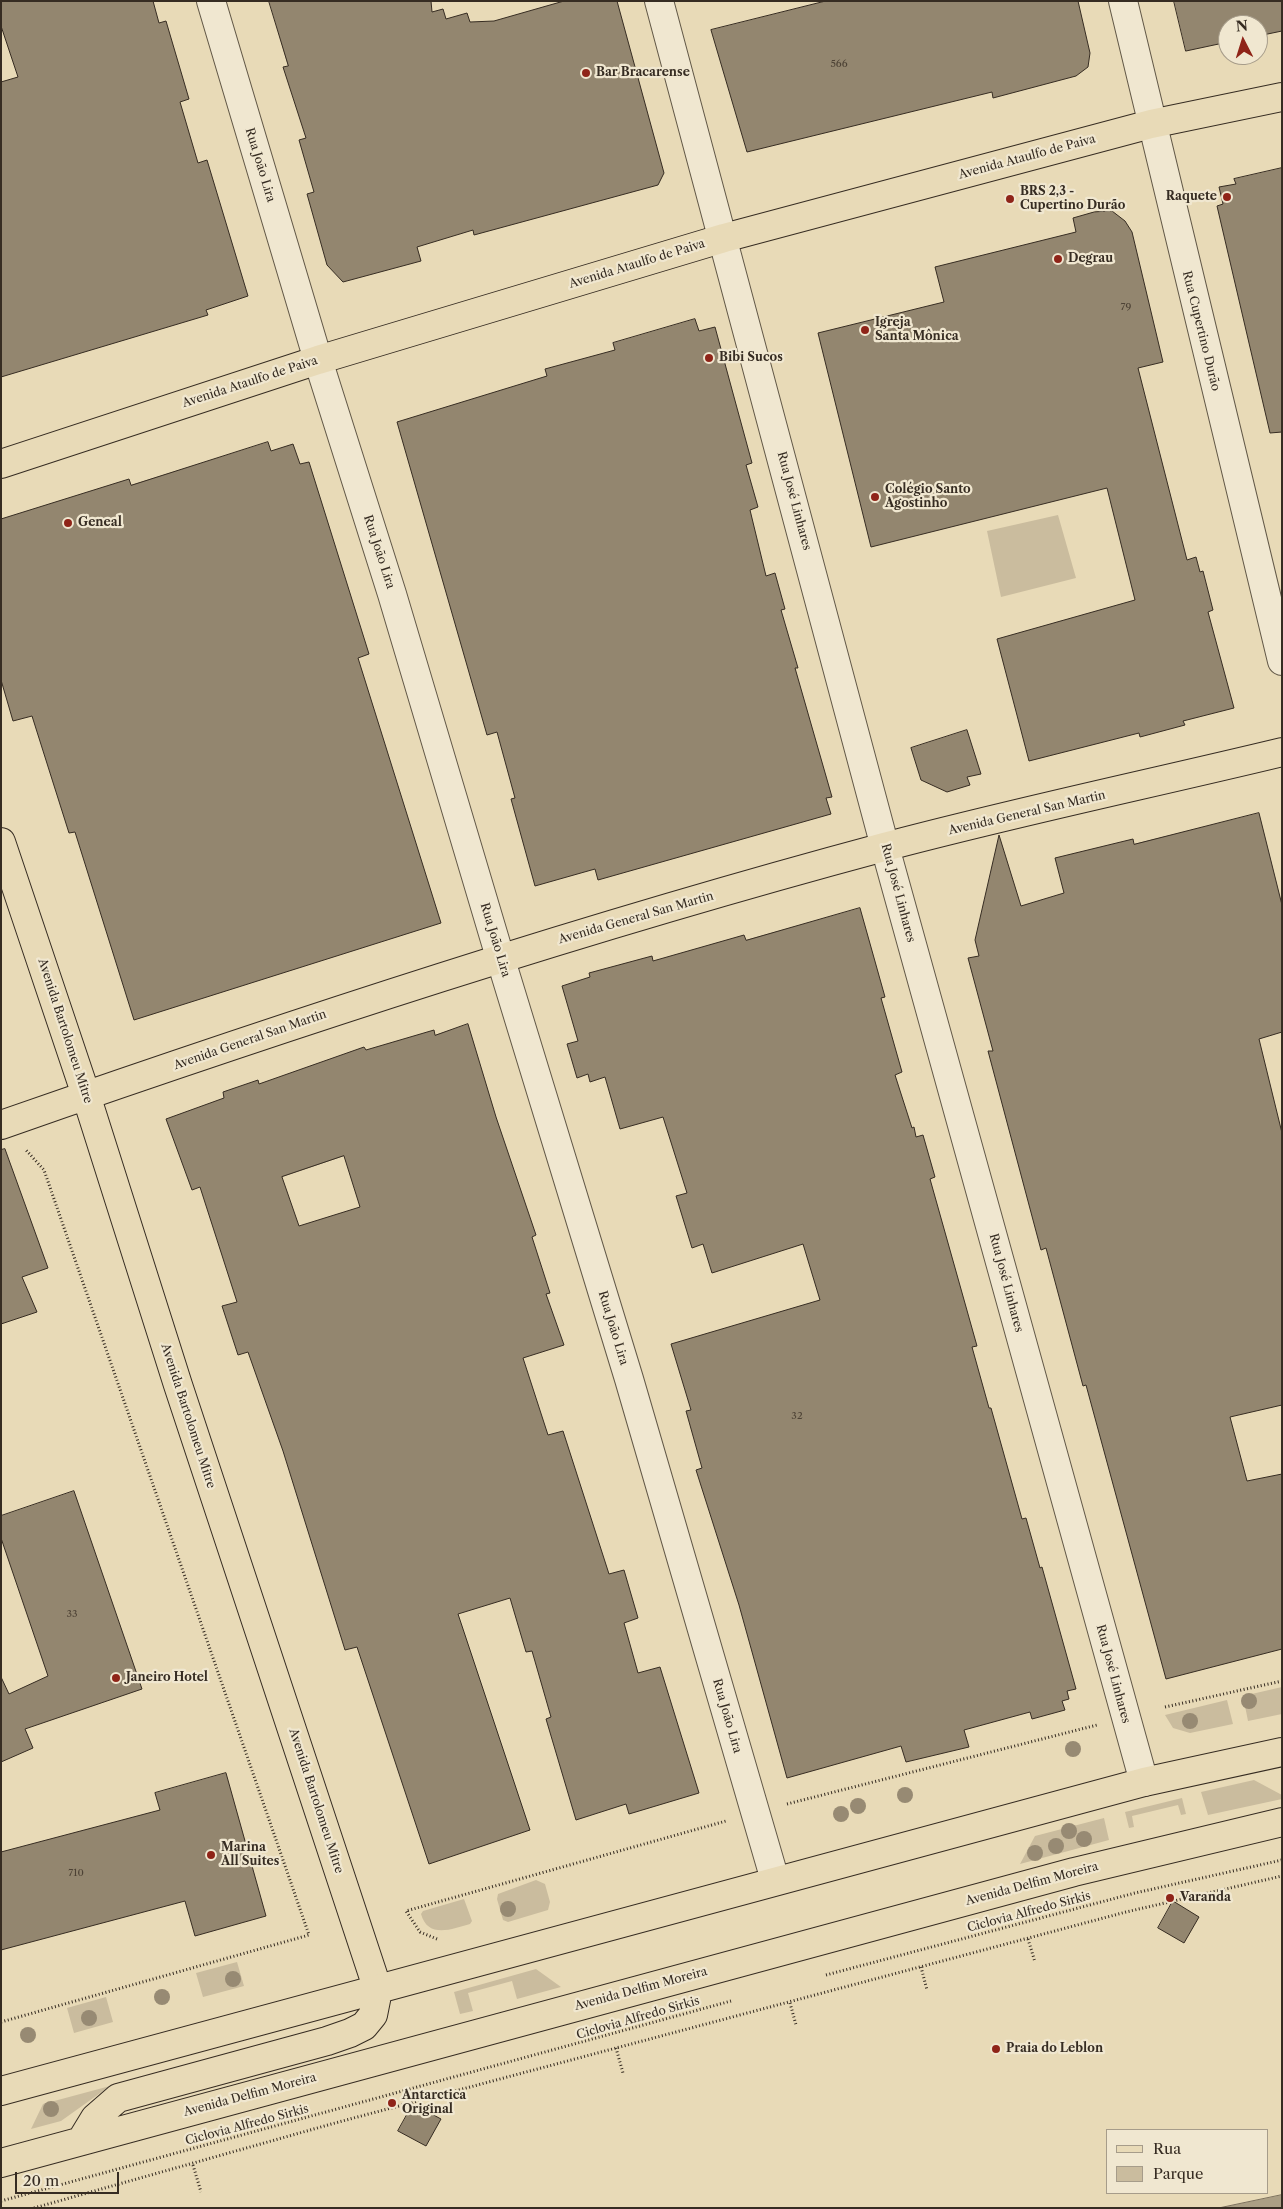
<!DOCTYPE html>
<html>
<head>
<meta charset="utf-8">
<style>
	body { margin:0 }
	#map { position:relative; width:1283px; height:2209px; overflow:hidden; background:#e8dab7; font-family:"Libre Caslon Text",serif }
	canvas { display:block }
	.frame { position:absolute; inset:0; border:2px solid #362c22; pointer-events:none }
	.legend { position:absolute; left:1106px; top:2129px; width:162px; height:65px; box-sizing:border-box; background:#f0e7d0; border:1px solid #a69c8a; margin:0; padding:6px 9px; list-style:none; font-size:15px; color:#362c22 }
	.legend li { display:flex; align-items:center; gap:10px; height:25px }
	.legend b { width:25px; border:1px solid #a69c8a }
	.north { position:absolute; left:1218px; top:15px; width:50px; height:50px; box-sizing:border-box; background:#f0e7d0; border:1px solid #a69c8a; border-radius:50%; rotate:355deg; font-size:14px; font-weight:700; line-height:20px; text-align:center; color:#362c22 }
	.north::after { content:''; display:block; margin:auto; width:18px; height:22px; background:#8f2418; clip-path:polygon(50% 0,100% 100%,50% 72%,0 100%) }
	.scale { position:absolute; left:15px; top:2172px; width:104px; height:22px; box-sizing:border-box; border:2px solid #362c22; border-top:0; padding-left:6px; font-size:15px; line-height:18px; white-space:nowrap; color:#362c22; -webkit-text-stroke:4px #f0e7d0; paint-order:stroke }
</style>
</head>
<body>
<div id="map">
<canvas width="1283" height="2209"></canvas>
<div class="frame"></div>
<ul class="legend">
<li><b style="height:6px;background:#e8dab7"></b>Rua</li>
<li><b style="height:14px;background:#cabc9e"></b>Parque</li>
</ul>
<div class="north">N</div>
<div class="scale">20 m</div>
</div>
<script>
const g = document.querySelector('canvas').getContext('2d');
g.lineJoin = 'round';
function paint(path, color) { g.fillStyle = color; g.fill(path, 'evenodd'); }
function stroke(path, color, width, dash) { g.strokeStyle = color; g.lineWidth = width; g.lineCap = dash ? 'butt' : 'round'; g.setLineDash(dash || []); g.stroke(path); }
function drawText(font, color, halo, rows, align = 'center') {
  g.font = font + ' "Libre Caslon Text",serif'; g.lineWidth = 4.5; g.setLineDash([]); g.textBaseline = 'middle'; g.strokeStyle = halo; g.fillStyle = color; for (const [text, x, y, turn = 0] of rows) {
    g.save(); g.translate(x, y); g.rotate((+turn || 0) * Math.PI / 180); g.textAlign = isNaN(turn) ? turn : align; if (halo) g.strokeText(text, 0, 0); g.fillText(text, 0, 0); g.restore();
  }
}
const green = new Path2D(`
	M1058,515L1076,578L1001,597L987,531Z
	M1282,1687V1714L1248,1721L1243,1696Z
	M1227,1700L1233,1724L1190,1733L1173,1728L1165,1715Z
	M1254,1780L1282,1795V1799L1208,1815L1201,1792Z
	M1182,1798L1186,1814L1181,1815L1178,1805L1132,1816L1134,1827L1129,1828L1125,1812Z
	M1104,1818L1109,1840L1020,1864L1035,1836Z
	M536,1880L545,1884L550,1902L548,1910L508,1922L503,1920L497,1899L498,1894Z
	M464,1899L472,1921L470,1924C452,1929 428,1939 421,1914L423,1911Z
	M237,1962L244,1986L203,1997L196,1973Z
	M536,1969L561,1987L517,1999L512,1981L468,1993L473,2011L460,2014L454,1992Z
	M106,1997L113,2022L74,2033L67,2008Z
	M110,2086L61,2121L31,2129L43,2104Z`);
const water = new Path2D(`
	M1282,2195V2208H1219Z`);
const building = new Path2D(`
	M1,1H153L159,23L166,21L189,99L180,102L198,163L207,160L248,296L206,310L208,315L1,377V82L18,77L1,26Z
	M269,1H431L432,12L443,9L446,19L467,13L470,22L494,21L564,1H617L664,173L658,185L474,235L473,230L417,247L421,261L343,282L327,265L307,194L314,192L299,140L306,138L283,67L288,66Z
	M826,1H1078L1090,53L1088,67L1076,76L993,98L992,92L747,152L711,30Z
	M1174,1H1282V31L1258,36V25H1228V42L1186,51Z
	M1282,168V432L1270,433L1217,206L1223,204L1219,187L1236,184L1234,179Z
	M1112,211L1125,221L1132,232L1163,362L1138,368L1187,560L1196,557L1200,572L1203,571L1213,610L1208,612L1234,708L1183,721L1185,725L1140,737L1139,733L1029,761L997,639L1135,600L1107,488L871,547L818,333L944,302L935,267L1076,232L1073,218L1094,212Z
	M695,319L699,331L715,327L734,397L752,463L746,465L758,507L750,510L766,576L775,573L785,609L781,610L798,668H795L832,797L826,798L831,814L598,880L595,869L535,886L511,799L515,798L497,732L487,735L397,422L547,376L545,369L615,350L613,343Z
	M268,442L271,451L293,444L300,464L309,462L369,654L358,658L441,923L134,1020L75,832L69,833L32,716L13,721L1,680V519L129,479L131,485Z
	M967,730L981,774L967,777L970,785L947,792L921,780L911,748Z
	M1259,813L1282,905V1032L1259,1039L1282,1133V1405L1230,1417L1247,1481L1282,1474V1649L1166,1679L1086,1385L1083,1386L1046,1248L1041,1250L988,1051H993L968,958L979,956L975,940L999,835L1021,906L1064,893L1055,858L1133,839L1134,844Z
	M860,908L885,997L881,998L902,1072L895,1075L912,1128L914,1127L916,1137L923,1135L935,1177L930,1179L977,1346L972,1347L989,1408H991L1022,1519L1026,1518L1040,1568L1042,1567L1076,1689L1067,1691L1069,1699L1062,1701L1065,1710L1032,1719L1030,1712L964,1730L969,1747L906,1762L901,1746L787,1778L739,1605L696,1470L702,1468L686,1411L691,1410L671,1344L820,1300L803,1244L712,1273L703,1244L692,1248L676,1196L687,1193L663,1117L620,1129L605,1077L590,1082L588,1074L577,1078L567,1044L578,1041L562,986L590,977L589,973L652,956L653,961L744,935L746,940Z
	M468,1024L496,1117L536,1235L532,1237L550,1293L546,1294L564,1345L523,1358L548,1435L563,1431L609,1574L624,1570L638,1618L624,1623L638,1673L660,1667L699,1793L629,1814L626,1804L576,1820L546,1719L551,1717L532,1651L526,1652L510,1598L458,1614L530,1830L429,1864L357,1647L345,1650L283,1451L248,1352L238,1355L222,1306L237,1302L200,1187L192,1190L166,1119L224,1098L223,1092L258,1080L259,1084L364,1047L366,1050L434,1030L435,1035ZM344,1156L360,1207L299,1226L282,1177Z
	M5,1149L48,1268L22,1277L37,1312L1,1324V1150Z
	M74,1491L142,1689L25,1729L33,1748L1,1762V1677L9,1694L48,1676L1,1538V1516Z
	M226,1773L266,1916L195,1936L185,1901L1,1950V1852L160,1810L155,1793Z
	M1173,1901L1199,1917L1184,1943L1158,1928Z
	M413,2104L441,2119L426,2146L398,2131Z`);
const path = new Path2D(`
	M1165,1707L1282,1681
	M787,1804L1097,1725
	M437,1939L420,1932L406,1911L726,1821
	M1028,1939L1035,1962
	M921,1967L927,1990
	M826,1975L1135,1893L1282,1860
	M790,2003L796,2025
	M1,2022L309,1935L44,1170L26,1150
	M616,2048L623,2073
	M193,2165L201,2192
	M1,2201L731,2001
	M34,2208L335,2123L1126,1912L1282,1876`);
const minor = new Path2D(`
	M211,1L318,360L392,594L500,957L629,1379L775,1880
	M659,1L885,847L1144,1782
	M1123,1L1282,661`);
const major = new Path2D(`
	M1,464L318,360L724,238L1151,124L1282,97
	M1,842L86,1095L178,1385L378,1990
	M1,1125C293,1023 586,927 884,847C1015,812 1149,784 1282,752`);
const highway = new Path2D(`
	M1,2091L1144,1782L1282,1752
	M81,2141L95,2118L118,2098L327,2041L350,2033L364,2026L373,2015L378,1990
	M1,2163L1074,1872L1282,1822`);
const trees = [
	[1249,1701],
	[1190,1721],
	[1073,1749],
	[905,1795],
	[858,1806],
	[841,1814],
	[1069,1831],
	[1084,1839],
	[1056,1846],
	[1035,1853],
	[508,1909],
	[233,1979],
	[162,1997],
	[89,2018],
	[28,2035],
	[51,2109]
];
const markers = [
	[586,73,5,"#8f2418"],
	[1227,197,5,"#8f2418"],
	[1010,199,5,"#8f2418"],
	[1058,259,5,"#8f2418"],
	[865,330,5,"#8f2418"],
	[709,358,5,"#8f2418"],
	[875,497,5,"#8f2418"],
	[68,523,5,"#8f2418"],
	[116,1678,5,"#8f2418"],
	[211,1855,5,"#8f2418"],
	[1170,1898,5,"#8f2418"],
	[996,2049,5,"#8f2418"],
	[392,2103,5,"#8f2418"]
];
const numberNames = [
	["566",839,64],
	["79",1126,307],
	["32",797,1416],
	["33",72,1614],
	["710",76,1873]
];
const poiNames = [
	["Bar Bracarense",596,73],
	["BRS 2,3 -",1020,192],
	["Cupertino Durão",1020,206],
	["Raquete",1217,197,"right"],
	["Degrau",1068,259],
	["Igreja",875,323],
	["Santa Mônica",875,337],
	["Bibi Sucos",719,358],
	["Colégio Santo",885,490],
	["Agostinho",885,504],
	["Geneal",78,523],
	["Janeiro Hotel",126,1678],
	["Marina",221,1848],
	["All Suites",221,1862],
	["Varanda",1180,1898],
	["Praia do Leblon",1006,2049],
	["Antarctica",402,2096],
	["Original",402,2110]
];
const streetNames = [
	["Avenida Ataulfo de Paiva",1027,157,-15],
	["Rua João Lira",260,165,73],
	["Avenida Ataulfo de Paiva",637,264,-17],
	["Rua Cupertino Durão",1201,331,76],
	["Avenida Ataulfo de Paiva",250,382,-18],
	["Rua José Linhares",794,501,75],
	["Rua João Lira",379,552,72],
	["Avenida General San Martin",1027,813,-13],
	["Rua José Linhares",898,893,75],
	["Avenida General San Martin",636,918,-16],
	["Rua João Lira",495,940,73],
	["Avenida Bartolomeu Mitre",65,1031,72],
	["Avenida General San Martin",250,1040,-19],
	["Rua José Linhares",1006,1283,75],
	["Rua João Lira",613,1328,73],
	["Avenida Bartolomeu Mitre",188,1416,72],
	["Rua José Linhares",1113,1674,75],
	["Rua João Lira",727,1716,74],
	["Avenida Bartolomeu Mitre",316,1801,72],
	["Avenida Delfim Moreira",1032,1884,-15],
	["Ciclovia Alfredo Sirkis",1029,1912,-15],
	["Avenida Delfim Moreira",641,1989,-15],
	["Ciclovia Alfredo Sirkis",638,2018,-16],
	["Avenida Delfim Moreira",250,2095,-15],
	["Ciclovia Alfredo Sirkis",247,2125,-15]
];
paint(green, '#cabc9e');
paint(water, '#ab9f84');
stroke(water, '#7c715d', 1);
paint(building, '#93866f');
stroke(building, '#362c22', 1);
stroke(minor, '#625847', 30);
stroke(major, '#362c22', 30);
stroke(highway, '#362c22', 30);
stroke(path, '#362c22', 3, [1, 2.5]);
stroke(minor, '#f0e7d0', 28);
stroke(major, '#e8dab7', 28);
stroke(highway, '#e8dab7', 28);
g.fillStyle = '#978a73';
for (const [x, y] of trees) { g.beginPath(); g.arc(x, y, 8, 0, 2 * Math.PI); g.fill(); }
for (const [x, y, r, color] of markers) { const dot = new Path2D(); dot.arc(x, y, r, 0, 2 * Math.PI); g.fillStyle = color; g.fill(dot); stroke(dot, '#f0e7d0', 2); }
drawText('10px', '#4d4235', null, numberNames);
drawText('bold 12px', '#362c22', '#f0e7d0', poiNames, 'left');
drawText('12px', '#362c22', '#f0e7d0', streetNames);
</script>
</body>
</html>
